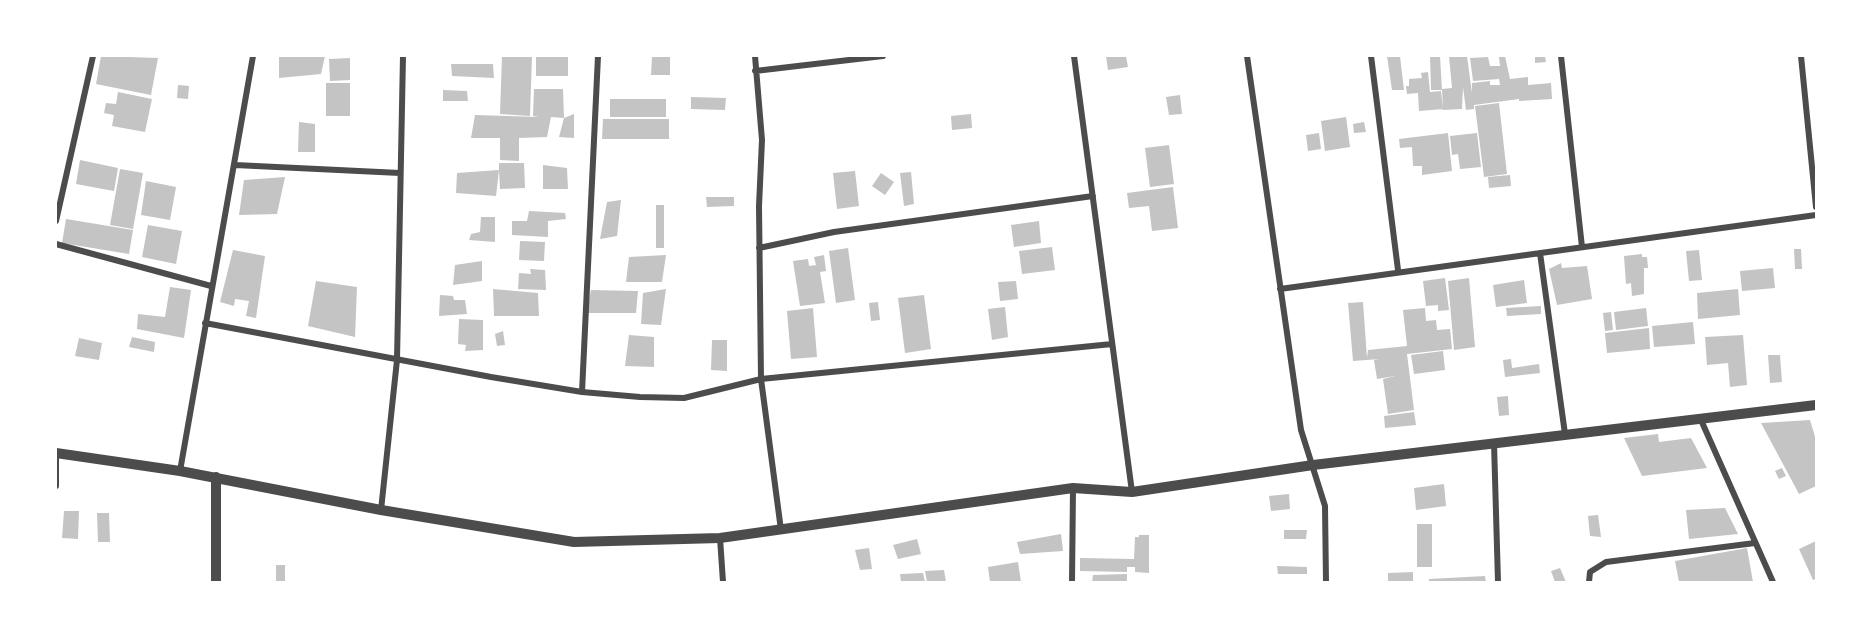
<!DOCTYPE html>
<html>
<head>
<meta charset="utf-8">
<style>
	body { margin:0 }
	#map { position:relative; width:1872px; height:638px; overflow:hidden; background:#fff; font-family:Bitter,serif }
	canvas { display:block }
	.frame { position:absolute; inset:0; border:57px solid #fff; pointer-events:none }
</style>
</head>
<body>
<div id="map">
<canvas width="1872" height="638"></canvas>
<div class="frame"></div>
</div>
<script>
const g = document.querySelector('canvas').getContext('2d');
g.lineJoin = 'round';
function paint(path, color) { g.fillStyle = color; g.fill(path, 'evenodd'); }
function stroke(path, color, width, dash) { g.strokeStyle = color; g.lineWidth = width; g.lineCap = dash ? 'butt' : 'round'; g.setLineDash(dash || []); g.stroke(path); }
const building = new Path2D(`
	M101,56L158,58L151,95L96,84Z
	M279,56H325L321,74L279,78Z
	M502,56H532L530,116L500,114Z
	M536,56H568V76H536Z
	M652,56H670V75H651Z
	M1106,56H1126L1128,67L1108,70Z
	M1387,56H1400L1404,90H1392Z
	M1430,56H1440L1442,90H1431Z
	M1449,56H1467L1472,93V83L1490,81V85H1500L1499,79L1473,81L1470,58L1488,57L1490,66H1500L1499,57L1505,56L1510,79L1528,77V85L1551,83L1552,99L1519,101V99L1474,105V109L1466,110L1463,87L1462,109L1443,110L1442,89L1452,88Z
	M1535,56H1545L1546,62L1535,63Z
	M350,58V80L330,81L329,59Z
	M451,64H493L494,78L452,76Z
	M1428,72L1430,92L1441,91L1443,109L1419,111L1418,93L1407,94L1406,86H1409V79L1422,78L1421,73Z
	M326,83H350V116H326Z
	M178,85L189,86L188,99L177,98Z
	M534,89H563L564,118L574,114V138L559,137L564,118L551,117L547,137L519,138V161L500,160V138H471L475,115L539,117L533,116Z
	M443,90L467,91L468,101H443Z
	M118,92L152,99L145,132L112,126L114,115L104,113L106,103L116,104Z
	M1180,95L1182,114L1169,115L1166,97Z
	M691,97L726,98L725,110L691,109Z
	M610,99H666V117H610Z
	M1499,103L1507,174L1484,177L1475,106Z
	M971,114L972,128L952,130L951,116Z
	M1346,117L1350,147L1325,151L1321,121Z
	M603,119H669V139H602Z
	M299,122L315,124V152H298Z
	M1364,122L1366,132L1354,133L1353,124Z
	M1319,133L1321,149L1308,151L1306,135Z
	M1448,133L1452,171L1422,175V166H1413L1412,147L1400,148L1399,139Z
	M1477,133L1481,167L1460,169L1458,154L1452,155L1450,136Z
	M1169,145L1174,184L1150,187L1145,148Z
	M80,160L118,168L114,191L76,184Z
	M499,163H524L525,188L500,189L499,170L496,196L456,193L457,173L499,170Z
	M543,165L567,168L568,189H543Z
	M120,169L143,173L133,229L110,225Z
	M855,171L859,206L837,209L833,173Z
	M911,172L914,204L904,206L900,173Z
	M881,173L894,182L885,195L872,186Z
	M1510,175L1511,186L1489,188L1488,177Z
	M285,177L277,214L239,215L244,180Z
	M146,181L176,187L170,220L141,215Z
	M1173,187L1178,228L1152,231L1149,206L1129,208L1127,193Z
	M706,197H734V206L707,207Z
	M621,200L617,236L600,239L607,202Z
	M656,205H664V248H656Z
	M529,211L565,213L566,219L548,221V237L512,235V221H527Z
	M481,217H495V242L469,240L471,234L480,232Z
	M66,219L133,230L129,254L62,243Z
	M1039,221L1041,243L1014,247L1011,225Z
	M148,225L182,231L176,264L142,257Z
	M520,241L545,242L544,261L519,260Z
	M1052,247L1055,270L1022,274L1019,251Z
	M848,248L855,300L836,303L829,251Z
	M1794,249H1801L1802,269H1795Z
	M233,250L265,256L256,318L246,316L249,301L235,299L234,306L220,302Z
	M1699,250L1702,280L1689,281L1686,251Z
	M1642,254V257H1647L1648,268H1644V294L1632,296L1631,283L1626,284L1624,256Z
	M666,255L662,282H626L629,257Z
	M824,255L826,271L820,272L825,303L800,306L793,261L808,259L809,266L816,265L814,257Z
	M482,261V281L453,285L455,265Z
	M1561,263L1562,268L1587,266L1592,299L1557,305L1549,269Z
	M1773,268L1775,288L1742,291L1740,271Z
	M530,269L545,270L546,290L518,289L519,273L531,274Z
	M1445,278L1449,310L1438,311V305L1426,306L1423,281Z
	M1469,278L1475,347L1454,350L1448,281Z
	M1524,280L1527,303L1496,307L1493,285Z
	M316,281L357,287L355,337L308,326Z
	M1016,281L1018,299L1000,301L998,282Z
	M170,287L191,290L184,338L137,329L138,314L165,317Z
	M493,289L538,293L539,316H494Z
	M666,289L661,325L641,324L643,293Z
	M1738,289L1740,315L1698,319L1697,293Z
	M591,290L638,291L636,313H586Z
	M440,295L453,296L454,300H465L467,314L439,316Z
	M924,295L931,349L905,353L898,298Z
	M878,302L880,320L871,321L869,303Z
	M1363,302L1367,358L1368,350L1407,346L1403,310L1425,308L1426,321L1436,320L1437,330L1450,329L1452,349L1407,354L1414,410L1388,414L1383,379L1395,376L1377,379L1374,360L1380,359L1353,361L1348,303Z
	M1541,306V314L1507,316L1506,308Z
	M1005,307L1008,337L992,340L988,309Z
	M813,308L817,357L791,359L787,311Z
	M1646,308L1648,326L1616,330L1614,312Z
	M1611,312L1613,330L1605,331L1603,313Z
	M459,319L483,320V350L465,351L466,345L458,344Z
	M1693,322L1695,344L1654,347L1652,326Z
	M1649,328L1650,349L1607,353L1605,333Z
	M503,331L505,345L497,346L495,334Z
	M629,335L654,337V367L625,366Z
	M1743,335L1747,385L1730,387L1728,363L1707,365L1705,337Z
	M132,337L155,342L154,352L129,347Z
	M79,338L102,343L99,360L75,356Z
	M712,340H727V371L711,370Z
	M1443,351L1445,370L1414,374L1411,355Z
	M1768,355H1780L1782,382L1770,383Z
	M1511,359L1512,368L1539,364L1540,373L1505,377L1503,360Z
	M1508,396L1509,415L1499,416L1497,397Z
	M1414,412L1416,425L1385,428L1384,416Z
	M1810,420L1816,440V486L1799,494L1761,423Z
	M1658,434L1659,442L1691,438L1707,468L1642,476L1624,438Z
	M1782,468L1786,476L1779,479L1775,471Z
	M1444,484L1446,506L1416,510L1414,488Z
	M1289,494L1290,509L1271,511L1269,496Z
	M1725,508L1738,534L1689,539L1686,510Z
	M64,511H79L78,539L62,538Z
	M97,513H109L110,542H98Z
	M1598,515L1601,537L1590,536L1588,516Z
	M1417,524H1432V567H1417Z
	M1284,530H1307L1306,539H1284Z
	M1061,534L1063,551L1020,554L1017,542Z
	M1139,535H1149V573L1135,572V567H1127V572L1080,571V558L1134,559L1135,537H1139Z
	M917,539L921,554L898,559L893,545Z
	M1816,541V579L1813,580L1799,549Z
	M869,548L872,569L860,570L855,550Z
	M1747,548L1753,582H1679L1675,561Z
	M1018,562L1021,582H990L988,567Z
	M276,565H285V582H276Z
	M1277,566L1307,567V574H1278Z
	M1560,568L1566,582H1555L1551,571Z
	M944,570L946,582H927L925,571Z
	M1413,572V582H1388V573Z
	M923,573L925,582H901L900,574Z
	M1127,574V582H1092L1093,575Z
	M1485,576L1486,582H1429V579Z`);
const minor = new Path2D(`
	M755,56L762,140L759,206L761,379L781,530
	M1074,56L1132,492
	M1247,56L1301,430L1325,506L1326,582
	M1371,56L1398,270
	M1561,56L1582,247
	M1801,56L1816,207
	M755,71L883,56
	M235,165L400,173
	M56,221L93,56
	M56,244L211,286
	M759,248L834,232L1093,196
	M1540,253L1565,434
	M1280,289L1816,215
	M205,323L491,377L582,392L640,397L684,398L761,379L1112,344
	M582,392L598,56
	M1701,420L1773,582
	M1494,443L1498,582
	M180,471L253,56
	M56,486V453
	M381,510L397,360L403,56
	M720,538L723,582
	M1072,582L1073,488
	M1589,582L1590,572L1606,562L1755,543`);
const tertiary = new Path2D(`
	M56,453L180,471L381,510L574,542L720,538L1073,488L1132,492L1313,465L1816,405
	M216,477V582`);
paint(building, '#c4c4c4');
stroke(minor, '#4c4c4c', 6);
stroke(tertiary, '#4c4c4c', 10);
</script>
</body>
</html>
